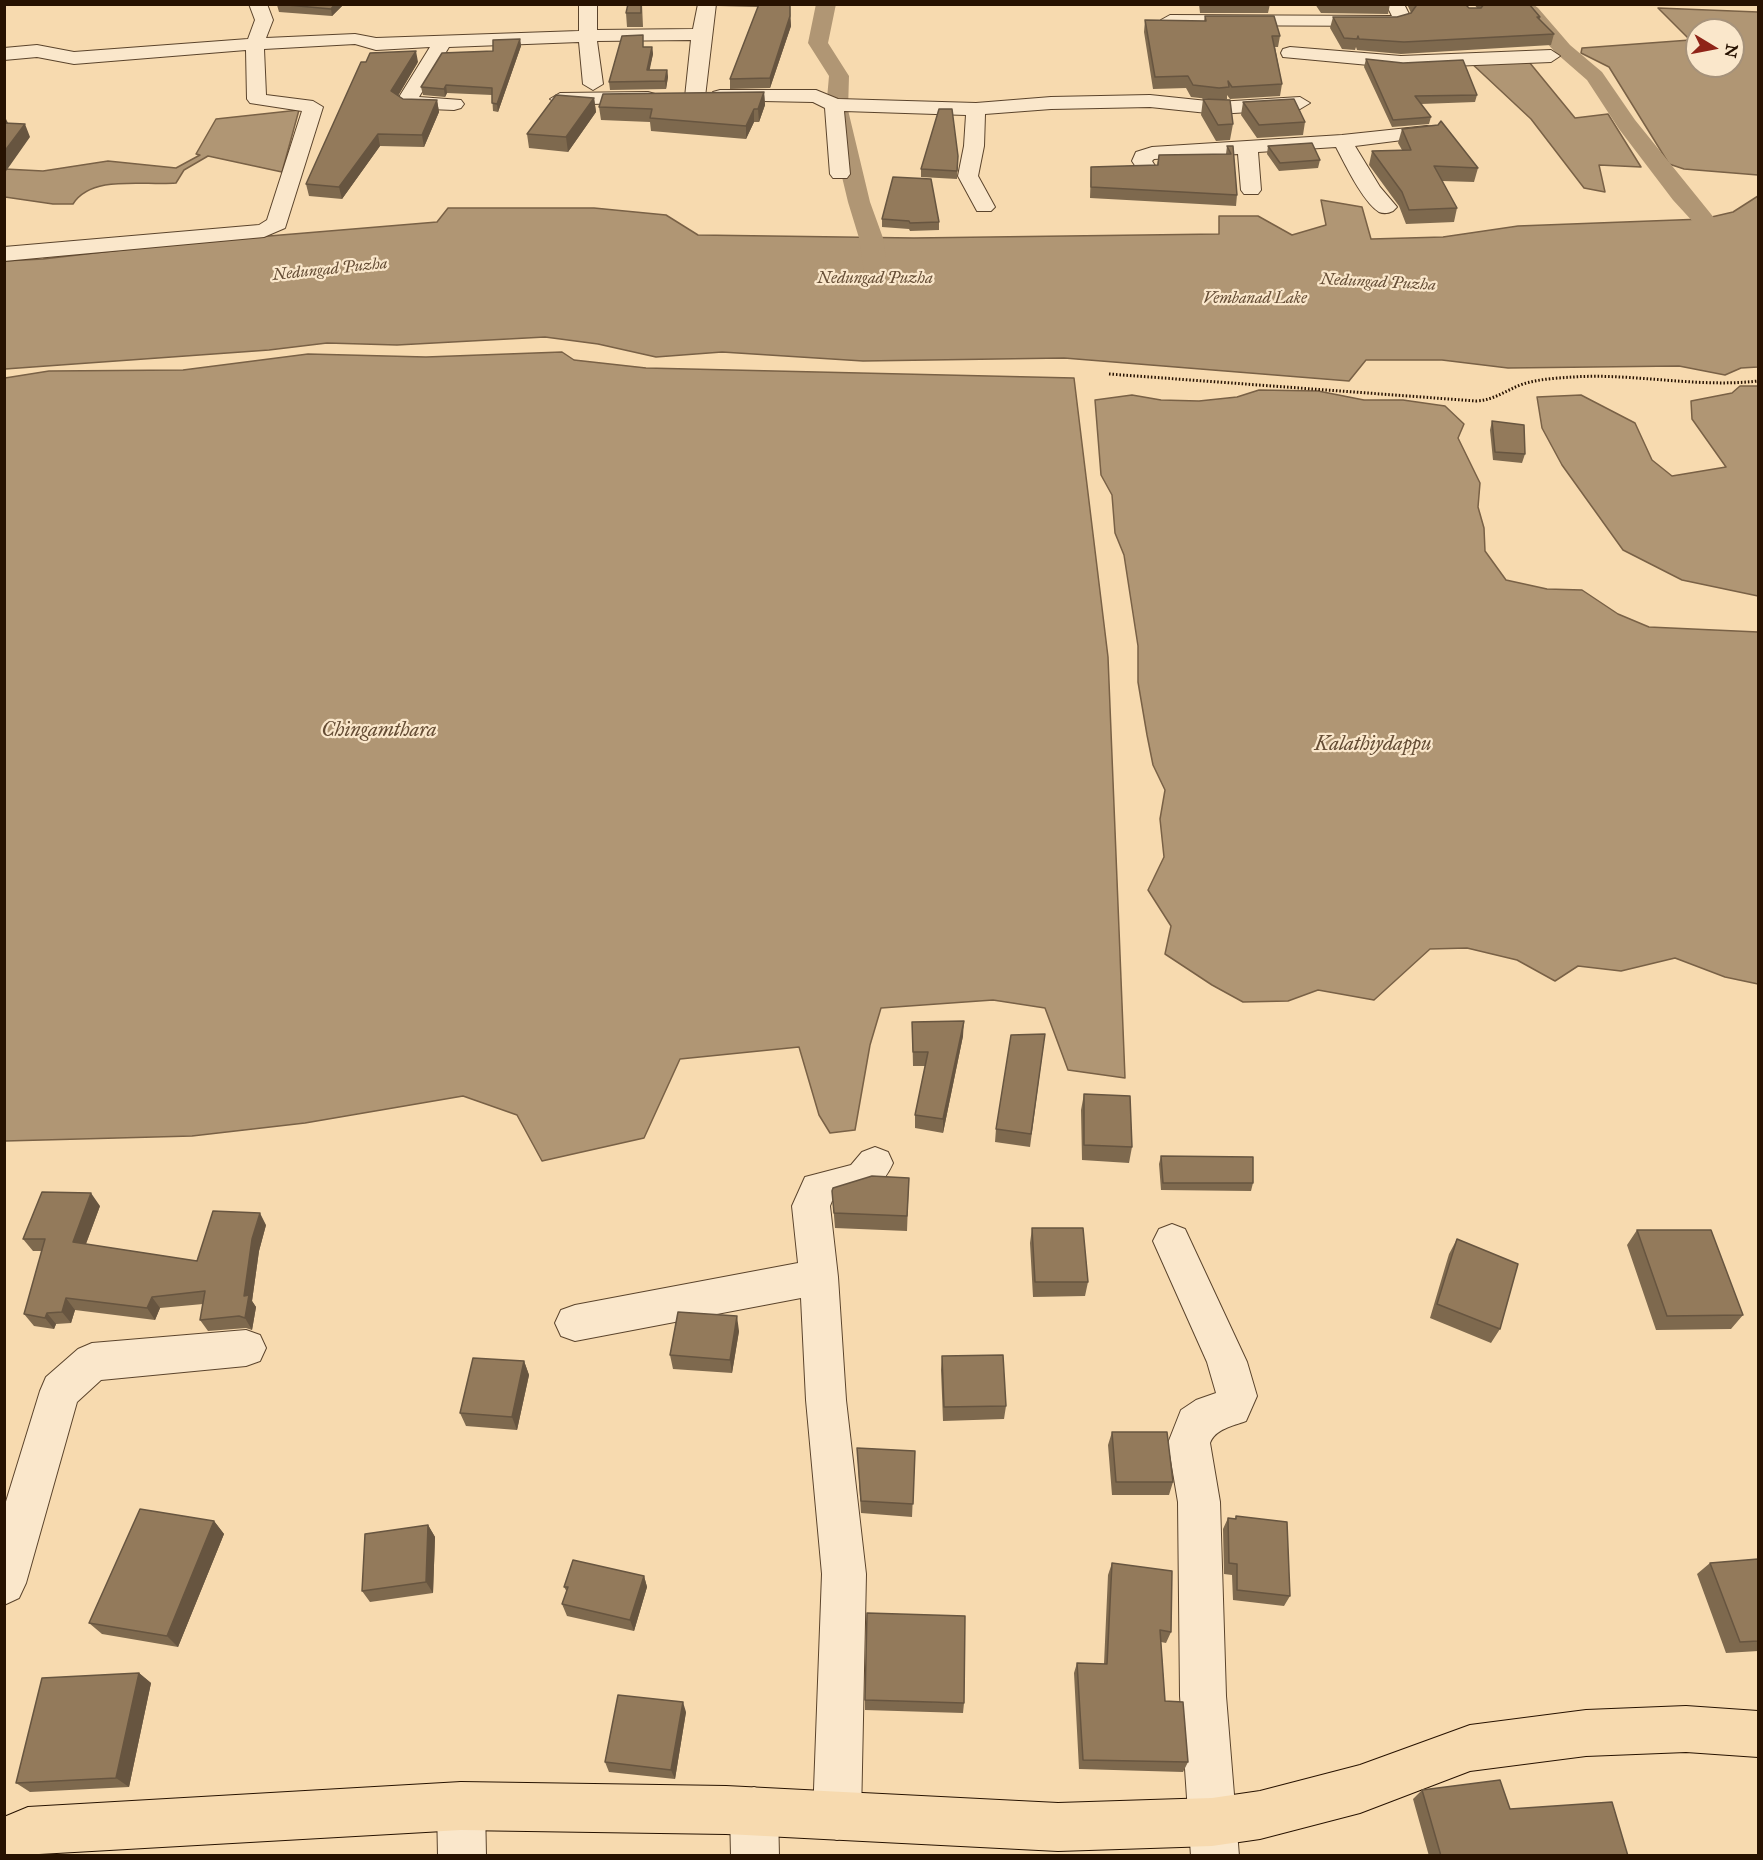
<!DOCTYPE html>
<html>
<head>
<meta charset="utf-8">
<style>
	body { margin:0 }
	#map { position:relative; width:1763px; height:1860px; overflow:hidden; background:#f7daaf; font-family:"IM FELL Great Primer",serif }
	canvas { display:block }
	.frame { position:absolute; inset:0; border:6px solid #271201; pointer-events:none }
	.north { position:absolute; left:1685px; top:18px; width:60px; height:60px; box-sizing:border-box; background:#fae7cb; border:2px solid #a6927a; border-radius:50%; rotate:100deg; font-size:16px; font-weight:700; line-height:24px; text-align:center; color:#271201 }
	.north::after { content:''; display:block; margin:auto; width:21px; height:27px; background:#8f2418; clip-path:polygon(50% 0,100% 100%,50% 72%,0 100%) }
</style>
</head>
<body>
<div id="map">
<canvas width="1763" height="1860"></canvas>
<div class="frame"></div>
<div class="north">N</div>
</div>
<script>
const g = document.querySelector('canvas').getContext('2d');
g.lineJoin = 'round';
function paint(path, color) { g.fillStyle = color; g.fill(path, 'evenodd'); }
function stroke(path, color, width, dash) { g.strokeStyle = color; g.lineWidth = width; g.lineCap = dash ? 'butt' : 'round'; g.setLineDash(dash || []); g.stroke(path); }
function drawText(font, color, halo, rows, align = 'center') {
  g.font = font + ' "IM FELL Great Primer",serif'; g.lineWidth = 4.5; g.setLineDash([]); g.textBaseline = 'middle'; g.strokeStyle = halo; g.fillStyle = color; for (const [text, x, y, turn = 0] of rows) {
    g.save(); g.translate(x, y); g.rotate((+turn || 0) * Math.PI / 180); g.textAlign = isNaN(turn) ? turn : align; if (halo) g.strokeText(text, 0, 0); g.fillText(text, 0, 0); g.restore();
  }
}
const water = new Path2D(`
	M1658,8L1758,12V175L1684,169L1669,164L1609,67L1581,53L1582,48L1690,40ZM1697,30H1733V66H1697Z
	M1525,57L1575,118L1608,114L1641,167L1599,165L1605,192L1584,188L1531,119L1469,61Z
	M299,110L282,172L208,156L184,170L176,183C145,186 92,174 73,204H53L5,197V169L43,171L108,161L176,168L200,155L196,154L216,119Z
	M1758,196V367L1741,368L1725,375L1679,366L1508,368L1442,360H1366L1349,381L1064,358L863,361L722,352L656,357L598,344L545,337L397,345L327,343L269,350L5,369L4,261L43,259L173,244L437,222L448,208H594L666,215L698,235L914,238L1219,234V216H1258L1292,235L1326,225L1321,200L1362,207L1371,239L1443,237L1518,226L1703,219L1733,212Z
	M562,352L574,360L646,368L1074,378L1108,657L1125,1078L1068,1070L1045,1008L993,1000L881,1008L870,1045L855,1130L830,1133L819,1115L799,1047L680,1059L644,1138L542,1161L517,1115L463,1096L305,1123L192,1136L5,1141V378L49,371L183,370L308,354L426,357Z
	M1740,386H1758V596L1682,580L1623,550L1562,465L1542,428L1537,397L1581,395L1635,423L1652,460L1672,476L1726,467L1692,419L1691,401L1732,393Z
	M1259,390L1318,391L1364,400H1403L1445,406L1464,424L1458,438L1480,483L1478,507L1484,528L1485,551L1506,580L1547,589L1582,590L1618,614L1649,627L1758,632V984L1725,977L1675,958L1621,971L1578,966L1555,981L1517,960L1467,948L1430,949L1374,1000L1318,990L1288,1001L1243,1002L1212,985L1165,954L1171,926L1148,890L1164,857L1160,819L1165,790L1153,765L1147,735L1138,682V646L1124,555L1115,533L1112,495L1101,475L1095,400L1132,395L1161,400L1199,401L1237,397Z`);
const canal = new Path2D(`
	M816,4H836L828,43L849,76L848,110L870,202L883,238L889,279L886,284L877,286L868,284L865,279L859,238L848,202L826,110L829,76L808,43Z
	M1511,4H1533L1538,8L1570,45L1602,72L1635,120L1715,219L1711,224H1695L1673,200L1619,129L1587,80L1556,53Z`);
const path = new Path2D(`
	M1109,374L1476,401C1495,400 1506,390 1523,384C1539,379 1557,378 1573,377C1635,373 1696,388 1758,381`);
const minor = new Path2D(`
	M249,4H267L273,20L266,38L355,34L376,38L579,31V4H597V30L693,29L698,4H716L705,97L695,103L685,97L691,40L597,41L603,84L593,90L583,84L579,42L449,47L419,97L461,100L464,104L461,108L454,110L406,108L396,102L430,47L376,50L355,44L264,49L266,95L313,101L323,107L285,228L264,237L4,261V247L259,225L267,220L302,111L250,103L247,99L246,50L74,64L37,57L4,60V48L37,45L74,52L248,39L255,20Z
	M1386,4H1404L1411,18L1408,22L1395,26L1170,25L1161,20L1170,15L1392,16Z
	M1290,47L1401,56L1551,50L1560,56L1551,62L1401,68L1283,57L1281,53L1283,49Z
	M720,90H816L838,99L976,103L1051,97L1150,95L1217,102L1300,97L1310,103L1300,109L1217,114L1150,107L1051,109L985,114L984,146L978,176L995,207L991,211H977L958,176L964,146L966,115L844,111L850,174L847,178H833L830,174L825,108L813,102L713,100L710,96L713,92Z
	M648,92L655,94L658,98L655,102L560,105L550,99L560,93Z
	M1427,126L1434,128L1437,132L1434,136L1355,146L1380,187L1397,207L1393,211C1389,213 1384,214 1379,212C1363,202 1345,164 1336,147L1258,152L1261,190L1258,194H1244L1241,190L1238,154L1154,159L1152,161L1157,169L1154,173H1140L1132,161L1136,152L1152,147L1342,135Z
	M875,1147L888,1152L893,1163C879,1194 862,1194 832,1201L830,1206L838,1277L846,1400L866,1574L861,1816L854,1833L837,1840L820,1833L813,1816L822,1574L806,1400L801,1298L575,1341L561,1336L555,1323L561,1310L575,1305L798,1263L792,1206L805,1177L851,1165L862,1152Z
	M1172,1224L1185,1229L1247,1362L1257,1396L1246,1421C1233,1426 1215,1429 1210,1443L1220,1502L1226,1696L1239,1856H1191L1180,1696L1178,1502L1168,1443L1181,1410L1196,1400L1216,1393L1207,1362L1153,1241L1159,1229Z
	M246,1330L260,1335L266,1348L260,1361L246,1366L101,1380L77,1402L26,1583L19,1598L4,1605V1508L40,1391L46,1377L78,1349L92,1343Z
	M461,1782L478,1789L485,1806L486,1856H438L437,1806L444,1789Z
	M754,1787L771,1794L778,1811L779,1856H731L730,1811L737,1794Z`);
const major = new Path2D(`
	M1686,1706L1758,1711V1757L1686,1752L1586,1756L1470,1771L1360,1813L1260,1839L1212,1846L1058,1851L726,1834L461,1830L4,1856V1817L28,1807L461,1782L726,1786L1058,1803L1212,1798L1260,1791L1360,1765L1470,1725L1586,1710Z`);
const wall = new Path2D(`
	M344,4L332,16L279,12L277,5Z
	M642,4L643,27H627L626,13Z
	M718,4H790L791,26L770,88L730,89V79L758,7L718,6Z
	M1199,4H1270L1268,13H1200Z
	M1315,4H1390L1388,14L1321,13Z
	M1407,4H1465L1469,8H1477L1474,4H1529L1540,17V20L1554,34L1551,45L1401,54L1357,50L1356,47L1355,50L1342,49L1330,28L1333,17H1397L1411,13Z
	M1205,16L1280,36L1278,47H1275L1282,84L1280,96L1230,99L1227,95V99L1217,100L1191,97L1186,88L1153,89L1144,32L1145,20L1204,21Z
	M520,39L521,46L498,112L493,111L492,95L447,93L445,97L423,95L421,87L493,51Z
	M644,47H652L653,54L649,70H667L668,77L666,89L610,90L609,82Z
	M1366,59L1477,95L1475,102L1421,104L1431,117L1429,124L1392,127L1364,67Z
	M418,62L398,95L403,99L437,100L439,112L424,147L380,146L342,199L309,196L306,184Z
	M764,92L765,105L759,122H754L746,139L651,131L650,122L601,120L599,107Z
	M594,98L596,112L568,152L529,148L527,134Z
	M1203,99L1233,124L1230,140L1216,141L1201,115Z
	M1243,102L1305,122L1303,135L1257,138L1241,115Z
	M1402,129L1478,168L1474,182L1442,181L1457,208L1454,222L1406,224L1399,206L1369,165L1372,151L1402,150L1398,143Z
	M1227,146H1233L1237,195L1236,206L1090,198L1091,167L1157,165L1159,155L1226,154Z
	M1268,146L1320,160L1318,168L1279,171L1267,154Z
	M958,156L957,179L921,177V169Z
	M882,219L939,222V230L910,231L909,229L882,227Z
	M1492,421L1525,454L1522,463L1493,460L1490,430Z
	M912,1022L963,1036L943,1133L915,1128V1115L925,1066H913Z
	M1045,1034L1030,1147L995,1142L996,1129Z
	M1084,1094L1132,1147L1129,1163L1082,1160L1081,1110Z
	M1161,1156L1253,1183L1251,1191L1161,1190L1159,1164Z
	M909,1178L907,1231L835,1228L832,1191Z
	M100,1206L86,1244L197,1261L266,1225L259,1251L252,1301L256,1307L252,1330L246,1328L208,1331L200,1320L203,1304L160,1308L155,1320L75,1310L71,1323L56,1324L54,1329L34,1326L24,1314L42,1251H33L23,1239Z
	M1032,1228L1088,1282L1085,1296L1033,1297L1030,1243Z
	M1637,1230L1743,1315L1731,1329L1656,1330L1627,1245Z
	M1457,1239L1500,1329L1491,1343L1430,1318L1449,1254Z
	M739,1331L732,1373L673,1369L670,1355Z
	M942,1356L1006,1406L1004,1419L943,1421L941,1370Z
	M524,1361L529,1375L517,1430L466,1426L460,1413Z
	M1112,1432L1173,1482L1169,1495H1112L1108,1445Z
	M857,1448L915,1451L912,1517L861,1513Z
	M1236,1516L1290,1596L1284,1606L1233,1600L1232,1575L1224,1574L1223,1529L1228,1518L1235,1519Z
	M214,1521L224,1534L178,1647L102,1634L89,1623Z
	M428,1525L435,1537L433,1593L370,1602L362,1591Z
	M1758,1559V1651L1726,1653L1697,1574L1710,1563Z
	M1112,1563L1171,1632L1166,1643L1161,1642L1165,1701L1188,1762L1183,1772L1079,1769L1074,1673L1077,1663L1104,1664L1108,1575Z
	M644,1576L647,1587L634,1631L567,1616L562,1604L567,1592L564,1587Z
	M139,1673L151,1683L129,1787L30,1792L16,1783Z
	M865,1700L964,1703L963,1713L865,1710Z
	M686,1712L675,1779L609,1772L605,1762Z
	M1422,1790L1510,1809L1628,1856H1429L1413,1799Z`);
const shadedWall = new Path2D(`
	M335,4H344L332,16L331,9Z
	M790,16L791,26L770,88V78Z
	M520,39L521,46L498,112L497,104Z
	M652,47L653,54L648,78L647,70Z
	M416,51L418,62L394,103L391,91Z
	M667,70L668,77L666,89L665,81Z
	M446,85L447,93L445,97L444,89Z
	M764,92L765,105L759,122L758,109Z
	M594,98L596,112L568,152L566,137Z
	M437,100L439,112L424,147L422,135Z
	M754,109V122L746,139V126Z
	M4,115L8,123L4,126Z
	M25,124L30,137L4,174V152Z
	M378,134L380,146L342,199L339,187Z
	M964,1021L963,1036L943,1133V1119Z
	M91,1193L100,1206L82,1254L73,1242Z
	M260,1213L266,1225L259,1251L252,1301L256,1307L252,1330L245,1318L244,1296L252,1239Z
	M152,1297L160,1308L155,1320L147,1308Z
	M66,1298L75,1310L71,1323L62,1312Z
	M47,1313L56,1324L54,1329L45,1318Z
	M737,1316L739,1331L732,1373L730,1360Z
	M524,1361L529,1375L517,1430L512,1417Z
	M214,1521L224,1534L178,1647L167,1636Z
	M428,1525L435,1537L433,1593L426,1582Z
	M644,1576L647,1587L634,1631L630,1620Z
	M139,1673L151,1683L129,1787L116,1778Z
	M683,1702L686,1712L675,1779L671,1770Z`);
const building = new Path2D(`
	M277,4H335L331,9Z
	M628,4H641V13H626Z
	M759,4H790V16L770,78L730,79Z
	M1415,4H1465L1469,8H1481L1484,4H1529L1540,17H1537L1554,34L1404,42L1359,39L1358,36L1357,39L1344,38L1333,17H1397L1411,13L1416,6Z
	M1205,16H1274L1280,36H1272L1282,84L1232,87L1228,81L1229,87L1219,88L1193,85L1188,76L1155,77L1145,20L1206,21Z
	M643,35V47H652L647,70H667L665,81L609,82L622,36Z
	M520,39L497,104L492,103V88L446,85L444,89L421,87L442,53L493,51V40Z
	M416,51L391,91L403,99L437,100L422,135L378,134L339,187L306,184L361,62H366L370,53Z
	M1366,59L1403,63L1463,60L1477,95L1415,96L1431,117L1393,120Z
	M764,92L758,109H754L746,126L650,118L652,109L599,107L603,94Z
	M556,95L594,98L566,137L527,134Z
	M1203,99L1230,100L1233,124L1218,125Z
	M1294,99L1305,122L1259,125L1243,102Z
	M939,109H952L958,156L957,171L921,169Z
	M1441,121L1478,168L1434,166L1457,208L1409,210L1402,192L1372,151L1411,150L1402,129L1438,125Z
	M4,123L25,124L4,152Z
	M1312,143L1320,160L1280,163L1268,146Z
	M1227,146H1233L1237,195L1091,187V167L1158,165L1159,155L1231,154Z
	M893,177L931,179L939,222L910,223L909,221L882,219Z
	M1492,421L1524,425L1525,454L1495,452Z
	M964,1021L943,1119L915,1115L928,1052H913L912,1022Z
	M1045,1034L1031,1134L996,1129L1011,1035Z
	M1084,1094L1130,1096L1132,1147L1084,1145Z
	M1161,1156L1253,1157V1183H1163Z
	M872,1176L909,1178L907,1216L834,1213L832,1191L833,1188Z
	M42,1192L91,1193L73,1242L197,1261L213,1211L260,1213L252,1239L244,1296L249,1295L245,1318L239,1316L200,1320L205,1291L152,1297L147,1308L66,1298L62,1312L47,1313L45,1318L24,1314L45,1239H23Z
	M1032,1228H1083L1088,1282H1035Z
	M1637,1230H1711L1743,1315L1667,1316Z
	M1457,1239L1518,1264L1500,1329L1437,1304Z
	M678,1312L737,1316L730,1360L670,1355Z
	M1003,1355L1006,1406L944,1407L942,1356Z
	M473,1358L524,1361L512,1417L460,1413Z
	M1112,1432H1167L1173,1482H1116Z
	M857,1448L915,1451L913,1504L861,1501Z
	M140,1509L214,1521L167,1636L89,1623Z
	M1236,1516L1287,1522L1290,1596L1237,1590V1564L1229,1563L1228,1518L1236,1519Z
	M428,1525L426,1582L362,1591L365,1534Z
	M1758,1559V1641L1740,1642L1710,1563Z
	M573,1560L644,1576L630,1620L562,1604L568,1587H564Z
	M1112,1563L1172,1571L1171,1632L1160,1630L1165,1701L1183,1702L1188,1762L1083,1760L1077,1663L1107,1664Z
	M867,1613L965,1616L964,1703L865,1700Z
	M139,1673L116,1778L16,1783L42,1678Z
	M618,1695L683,1702L671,1770L605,1762Z
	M1500,1780L1510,1809L1612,1802L1628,1856H1441L1422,1790Z`);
const farWaternames = [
	["Nedungad Puzha",330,270,-6],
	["Nedungad Puzha",875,279],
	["Nedungad Puzha",1378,283,3],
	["Vembanad Lake",1255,299]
];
const waterNames = [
	["Chingamthara",379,731],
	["Kalathiydappu",1373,745]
];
paint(water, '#b09674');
stroke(water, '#796146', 1.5);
paint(canal, '#b09674');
stroke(minor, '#5b442c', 2);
stroke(major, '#271201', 2);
stroke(path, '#271201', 3, [1.5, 2]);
paint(minor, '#fae7cb');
paint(major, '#f7daaf');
paint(wall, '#7e694e');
paint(shadedWall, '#675540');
paint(building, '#937a5b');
stroke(building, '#675540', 1.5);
drawText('italic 16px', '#654d35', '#fae7cb', farWaternames);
drawText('italic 20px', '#654d35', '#fae7cb', waterNames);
</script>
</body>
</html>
